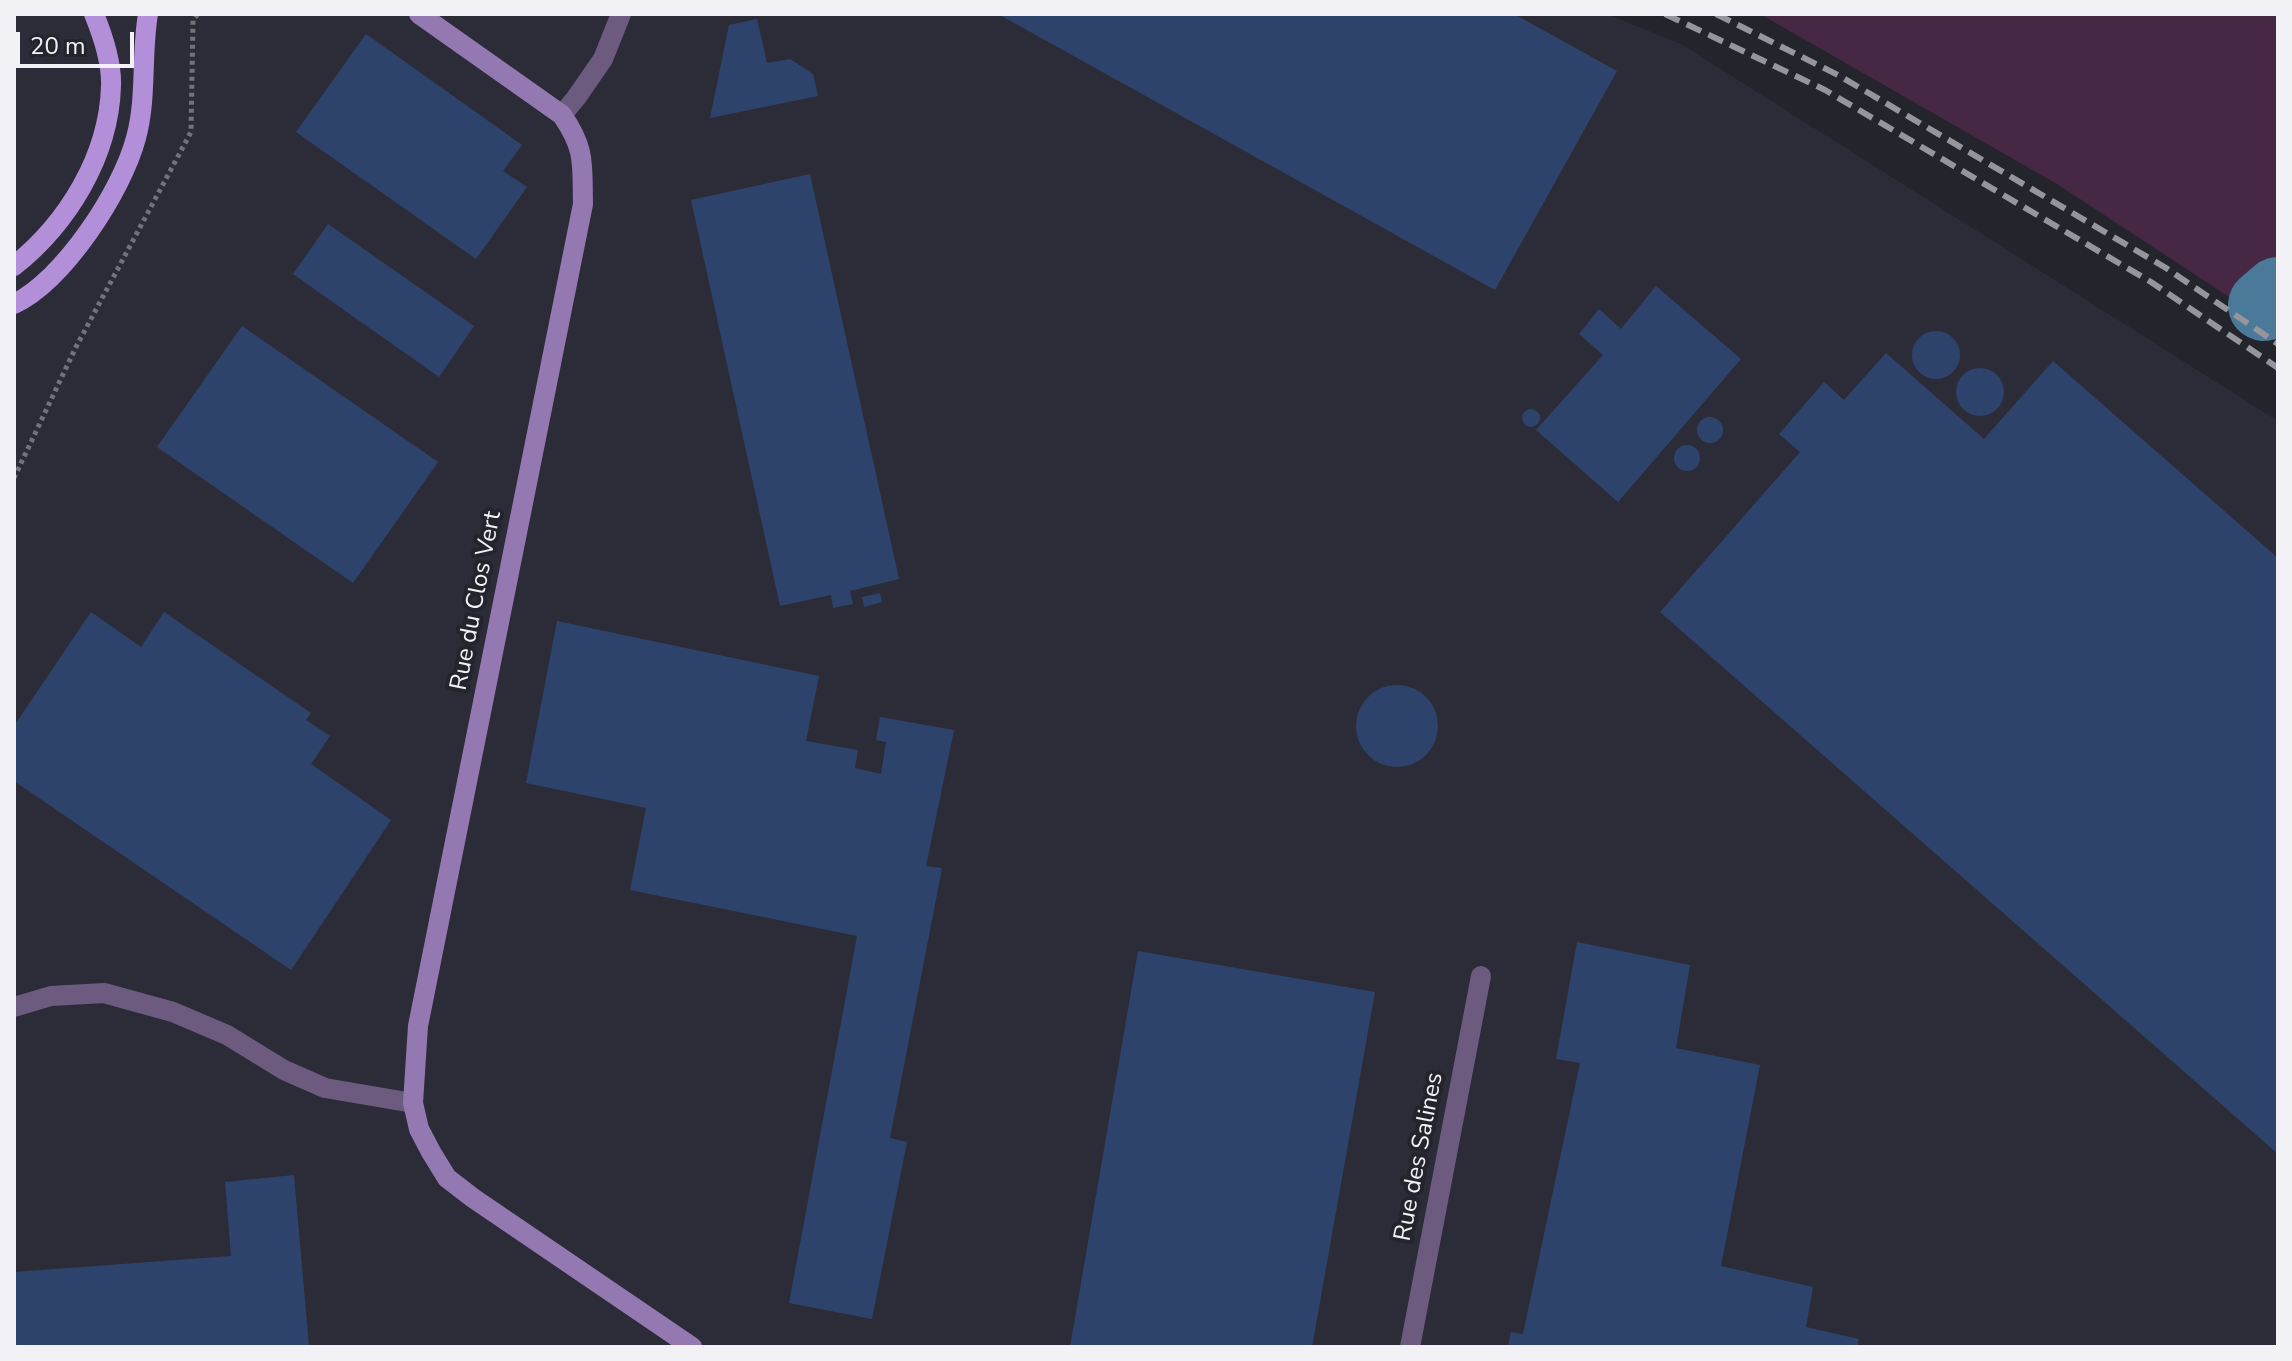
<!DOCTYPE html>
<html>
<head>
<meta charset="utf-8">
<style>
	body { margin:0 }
	#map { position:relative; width:2292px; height:1361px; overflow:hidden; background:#24242c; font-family:"Nunito Sans",sans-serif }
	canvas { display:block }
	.frame { position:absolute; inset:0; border:16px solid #f1f1f6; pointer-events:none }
	.scale { position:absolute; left:16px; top:32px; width:118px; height:36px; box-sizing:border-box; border:4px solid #f1f1f6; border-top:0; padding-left:10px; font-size:24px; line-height:28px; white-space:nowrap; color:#f1f1f6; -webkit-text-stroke:6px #24242c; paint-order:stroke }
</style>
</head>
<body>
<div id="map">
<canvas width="2292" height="1361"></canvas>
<div class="frame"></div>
<div class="scale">20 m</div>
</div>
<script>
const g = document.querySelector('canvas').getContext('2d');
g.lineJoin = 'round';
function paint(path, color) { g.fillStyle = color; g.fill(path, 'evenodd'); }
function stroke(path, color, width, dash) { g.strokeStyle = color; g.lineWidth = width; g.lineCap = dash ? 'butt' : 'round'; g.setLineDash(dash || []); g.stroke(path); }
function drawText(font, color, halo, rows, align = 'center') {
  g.font = font + ' "Nunito Sans",sans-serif'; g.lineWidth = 8; g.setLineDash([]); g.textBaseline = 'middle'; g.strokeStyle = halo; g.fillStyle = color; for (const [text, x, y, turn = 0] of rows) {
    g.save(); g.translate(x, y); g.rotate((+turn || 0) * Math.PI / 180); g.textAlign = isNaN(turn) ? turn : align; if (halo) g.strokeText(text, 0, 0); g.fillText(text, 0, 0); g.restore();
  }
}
const built = new Path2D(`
	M14,14H1607L1681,44L2278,421V1347H14Z`);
const green = new Path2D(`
	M1760,14H2278V329L2057,184Z`);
const river = new Path2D(`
	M2264,305L2278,293`);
const building = new Path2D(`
	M998,14H1514L1617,71L1495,290Z
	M757,19L767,63L790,59L813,74L818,96L710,118L729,25Z
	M366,34L522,145L503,171L527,187L476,259L296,132Z
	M810,174L899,579L850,591L853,604L833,608L831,595L780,606L691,200Z
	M328,224L474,326L439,377L293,274Z
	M1656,286L1741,359L1618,502L1536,430L1603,355L1579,334L1599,309L1621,329Z
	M242,326L438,462L353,583L157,447Z
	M1912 355a24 24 0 1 1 48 0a24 24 0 1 1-48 0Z
	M1886,353L1984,439L2053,361L2278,558V1154L1660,612L1800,452L1779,434L1824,382L1844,400Z
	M1956 392a24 24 0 1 1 48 0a24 24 0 1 1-48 0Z
	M1522 418a9 9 0 1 1 18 0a9 9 0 1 1-18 0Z
	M1697 430a13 13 0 1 1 26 0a13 13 0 1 1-26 0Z
	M1674 458a13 13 0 1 1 26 0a13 13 0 1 1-26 0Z
	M880,593L882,602L864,607L862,597Z
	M91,612L141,647L164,612L311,713L306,720L330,736L311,764L391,820L291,970L14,781V726Z
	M557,621L819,676L806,741L858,750L855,768L881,774L886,742L876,740L880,717L954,730L926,866L942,868L890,1138L907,1142L872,1319L789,1303L857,936L630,890L646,808L526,783Z
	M1356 726a41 41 0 1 1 82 0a41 41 0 1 1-82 0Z
	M1577,942L1690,965L1676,1048L1760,1065L1721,1266L1813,1287L1806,1327L1859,1339L1857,1347H1508L1511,1332L1523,1334L1580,1063L1556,1059Z
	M1138,951L1375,992L1312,1347H1070Z
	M294,1175L309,1347H14V1272L231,1256L225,1182Z`);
const path = new Path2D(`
	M14,478L76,347L191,132L193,20L198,14`);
const lane = new Path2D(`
	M562,115L576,98L603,59L621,14`);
const street = new Path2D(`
	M14,1007L51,996L104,993L173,1012L227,1035L284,1070L325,1088L413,1103
	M1410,1347L1481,976`);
const secondary = new Path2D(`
	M419,14L562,115C586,150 582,164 583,204L418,1026L413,1103L419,1129L431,1152L447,1178L473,1198L692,1347`);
const primary = new Path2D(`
	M14,266C68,223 109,156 111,86C112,62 103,36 94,14
	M14,304C64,280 122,191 136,138C147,98 141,55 148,14`);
const rail = new Path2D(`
	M1665,14L1825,90L2151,282L2278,368
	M1716,14L1838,75L2166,268L2278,344`);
const streetNames = [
	["Rue du Clos Vert",477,601,-79],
	["Rue des Salines",1420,1157,-79]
];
paint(built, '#2c2c39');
paint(green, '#462845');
stroke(river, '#4a799a', 72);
paint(building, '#2e436b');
stroke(path, '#727278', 5, [4, 4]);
stroke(lane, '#6c5b7f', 20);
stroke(street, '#6c5b7f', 20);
stroke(secondary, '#9478b2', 20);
stroke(primary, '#b38ed9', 20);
stroke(rail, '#95959c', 6, [16, 8]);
drawText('24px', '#f1f1f6', '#24242c', streetNames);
</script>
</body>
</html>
